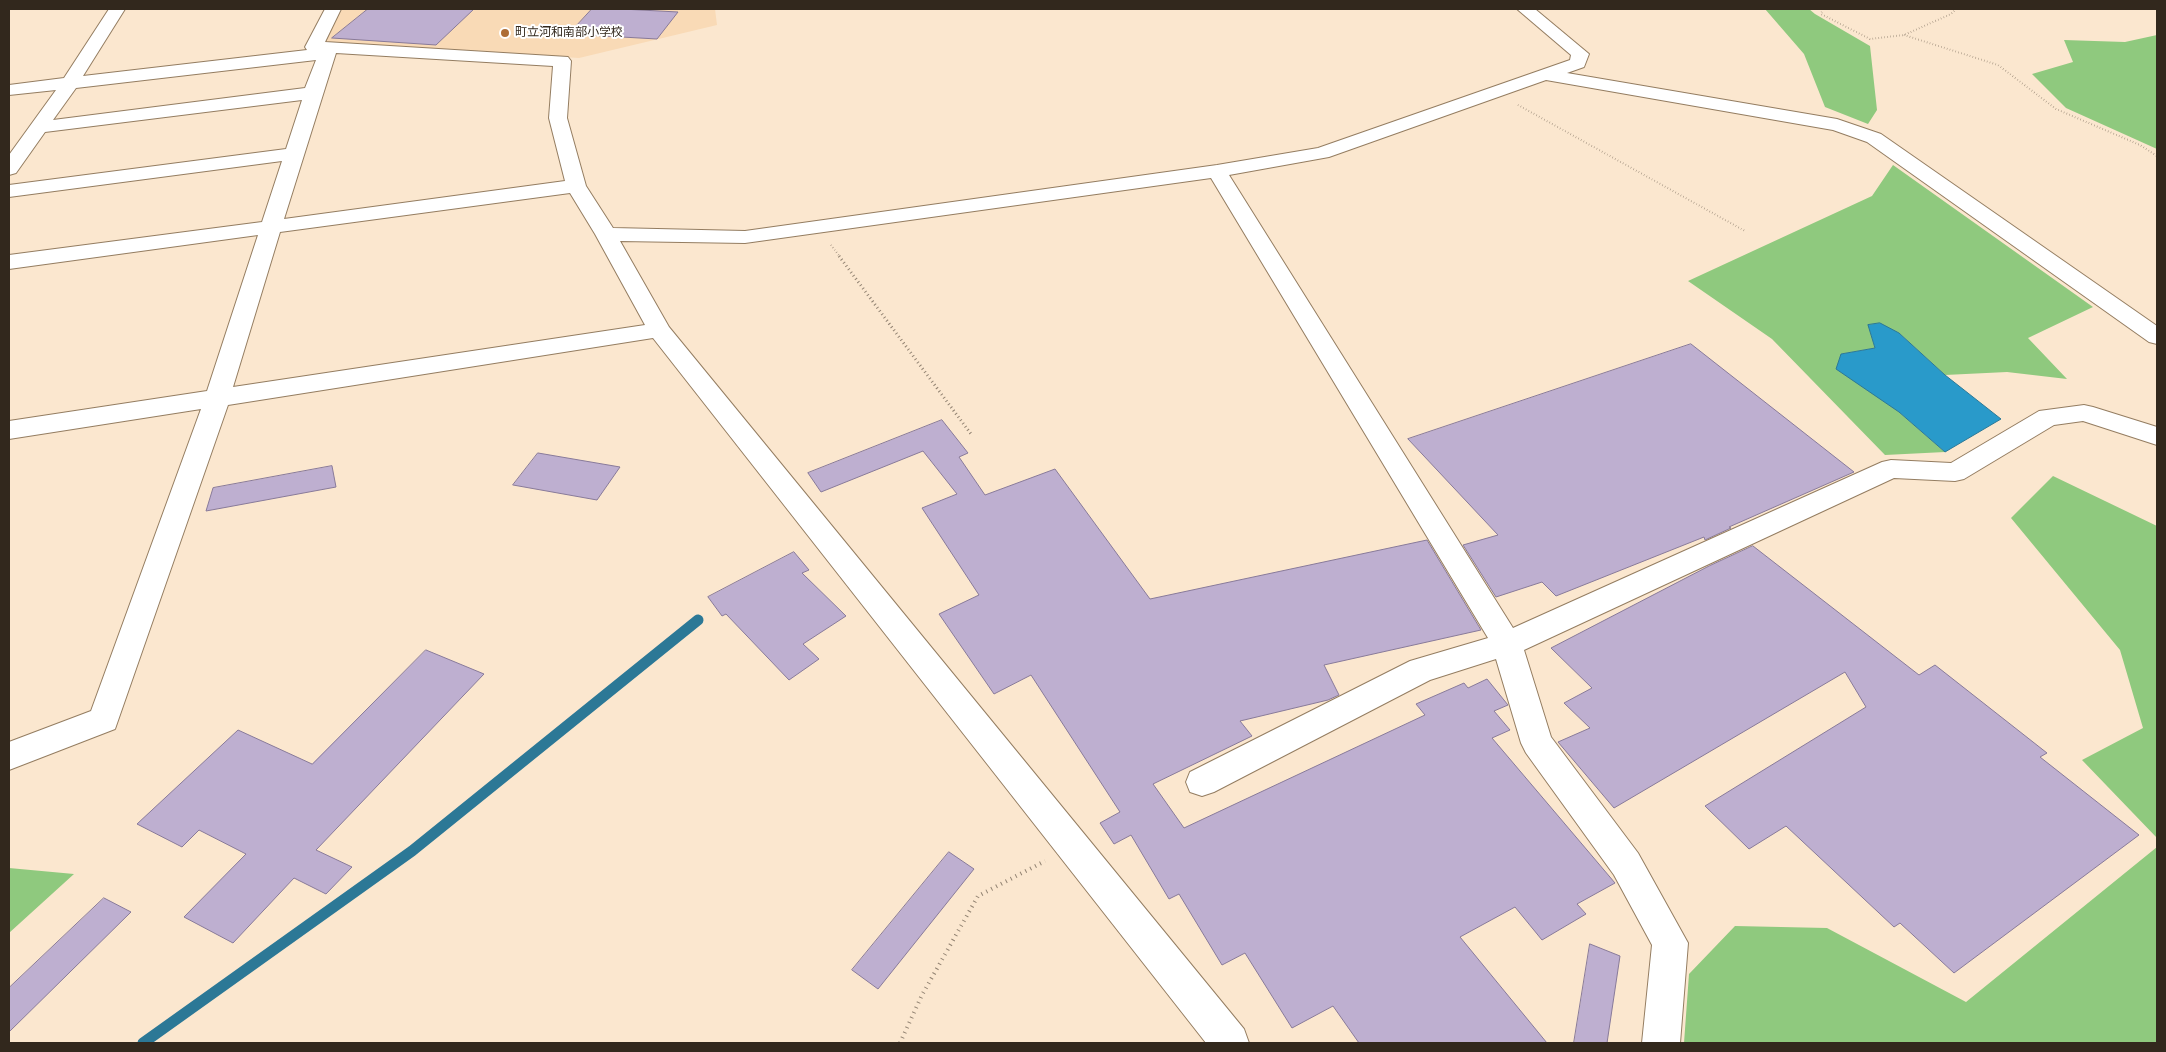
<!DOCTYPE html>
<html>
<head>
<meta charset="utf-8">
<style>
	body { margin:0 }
	#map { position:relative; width:2166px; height:1052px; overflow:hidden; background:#fbe7cf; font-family:"IBM Plex Serif",serif }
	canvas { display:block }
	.frame { position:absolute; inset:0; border:10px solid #32281d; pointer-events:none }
</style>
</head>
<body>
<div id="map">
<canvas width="2166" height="1052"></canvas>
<div class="frame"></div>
</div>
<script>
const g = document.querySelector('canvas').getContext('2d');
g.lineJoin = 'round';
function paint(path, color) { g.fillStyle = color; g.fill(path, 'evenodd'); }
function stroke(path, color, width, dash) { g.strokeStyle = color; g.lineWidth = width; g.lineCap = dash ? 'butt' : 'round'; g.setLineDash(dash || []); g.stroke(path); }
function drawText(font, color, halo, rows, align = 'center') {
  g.font = font + ' "IBM Plex Serif","Noto Sans JP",serif'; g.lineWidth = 4; g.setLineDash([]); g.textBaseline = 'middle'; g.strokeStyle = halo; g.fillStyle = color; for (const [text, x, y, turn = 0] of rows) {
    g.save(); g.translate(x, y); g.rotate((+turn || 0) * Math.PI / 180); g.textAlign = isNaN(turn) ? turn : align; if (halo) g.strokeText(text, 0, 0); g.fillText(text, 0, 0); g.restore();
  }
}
const built = new Path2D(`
	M342,9H715L717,25L579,58L324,42Z`);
const green = new Path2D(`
	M1765,9H1809L1815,14L1870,46L1877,110L1868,124L1825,107L1804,54Z
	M2157,35V149L2066,108L2032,74L2073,62L2064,40L2125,42Z
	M1893,165L2093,307L2028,338L2067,379L2007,372L1945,375L1899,333L1869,326L1875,348L1841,354L1899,412L1945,452L1885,455L1772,339L1688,281L1872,196Z
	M2053,476L2157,526V838L2082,760L2143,728L2120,650L2011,518Z
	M2157,847V1043H1684L1689,974L1735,926L1827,928L1966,1002Z
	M9,868L74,874L9,933Z`);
const water = new Path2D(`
	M1880,323L1899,333L1945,375L2001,419L1945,452L1899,412L1836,369L1841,354L1875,348L1868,325Z`);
const stream = new Path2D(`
	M143,1043L412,851L698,620`);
const building = new Path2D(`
	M368,9H474L436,45L332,38Z
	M592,9H622L678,12L657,39L569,34Z
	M1691,344L1854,472L1729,527L1731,528L1705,540L1704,537L1556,596L1542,582L1496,597L1463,545L1498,535L1408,439Z
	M942,420L968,453L959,457L985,495L1055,469L1150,599L1427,540L1481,630L1324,665L1339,695L1328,700L1240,721L1252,736L1153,784L1184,828L1425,715L1416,704L1464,683L1468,688L1487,679L1508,705L1494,711L1510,730L1492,738L1615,883L1577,904L1586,914L1542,940L1515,907L1460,937L1547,1043H1359L1333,1006L1292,1028L1245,953L1222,965L1179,894L1169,899L1131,835L1114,844L1100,823L1120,812L1031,675L994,694L939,614L979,595L922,508L957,494L923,451L821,492L808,473Z
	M538,453L620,467L597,500L513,485Z
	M332,466L336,487L206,511L213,488Z
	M1753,546L1919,675L1935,665L2047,753L2040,757L2139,835L1954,973L1900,923L1894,927L1786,826L1749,849L1705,806L1866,707L1845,672L1614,808L1558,742L1590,728L1564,703L1592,688L1551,648L1709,566Z
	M794,552L809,570L802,573L846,616L803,644L819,659L789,680L726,614L722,616L708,597Z
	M426,650L484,674L316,850L352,867L326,894L294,878L233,943L184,917L246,854L199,830L182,847L137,824L238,730L312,764Z
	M949,852L974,869L878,989L852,970Z
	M104,898L131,912L9,1032V988Z
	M1590,944L1620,956L1607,1043H1574Z`);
const pathFar2 = new Path2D(`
	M1823,9L1821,14L1870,39L1904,35L1951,14L1956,9
	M1904,35L1998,65L2056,109L2140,145L2157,156
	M1518,105L1745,231
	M831,245L840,257`);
const pathFar1 = new Path2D(`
	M839,256L971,434`);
const path = new Path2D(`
	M900,1043L922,995L978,896L1045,861`);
const minor = new Path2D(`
	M109,9H125L83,76L307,50L305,47L325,9H341L325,42L568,57L571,61L567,118L586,186L613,228L745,231L1217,165L1318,148L1570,60L1571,55L1517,9H1535L1589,54L1584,67L1567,73L1837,119L1881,134L2157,326V344L2149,342L1867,142L1833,130L1546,80L1329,157L1229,175L1513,628L1882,462L1891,460L1951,463L2039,411L2084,405L2093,407L2157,427V445L2083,421L2054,425L1964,479L1955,481L1894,478L1524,650L1551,737L1638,853L1688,943L1680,1043H1642L1652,945L1614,875L1526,753L1521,743L1496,659L1430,680L1214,792L1202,796L1190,792L1186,782L1190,772L1410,661L1488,638L1211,178L745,243L620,241L669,327L1244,1029L1249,1043H1206L653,338L228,405L115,729L9,770V742L91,711L201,409L9,439V421L207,391L258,235L9,269V255L262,222L282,161L9,197V185L286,149L302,100L45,132L16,173L9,175V155L56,90L9,95V85L64,78ZM336,53L553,66L549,118L565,181L284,219ZM316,60L305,88L53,120L76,88ZM570,193L595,234L645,325L233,387L280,232Z`);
const markers = [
	[505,33,5,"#ad6d36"]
];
const farPoinames = [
	["町立河和南部小学校",515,33]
];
paint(built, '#f9dab6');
paint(green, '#8fc97e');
paint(water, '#299aca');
stroke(water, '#2c7896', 1);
stroke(stream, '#2c7896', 11);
paint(building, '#beafd0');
stroke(building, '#887a99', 1);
stroke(minor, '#947d61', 2);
stroke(pathFar2, '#928372', 2, [0.5, 2.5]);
stroke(pathFar1, '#928372', 3, [1, 3]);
stroke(path, '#928372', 4, [1, 4.5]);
paint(minor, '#fff');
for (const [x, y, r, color] of markers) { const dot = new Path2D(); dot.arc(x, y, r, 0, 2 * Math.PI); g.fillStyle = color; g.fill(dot); stroke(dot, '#fff', 2); }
drawText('12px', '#32281d', '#fff', farPoinames, 'left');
</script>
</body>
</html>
